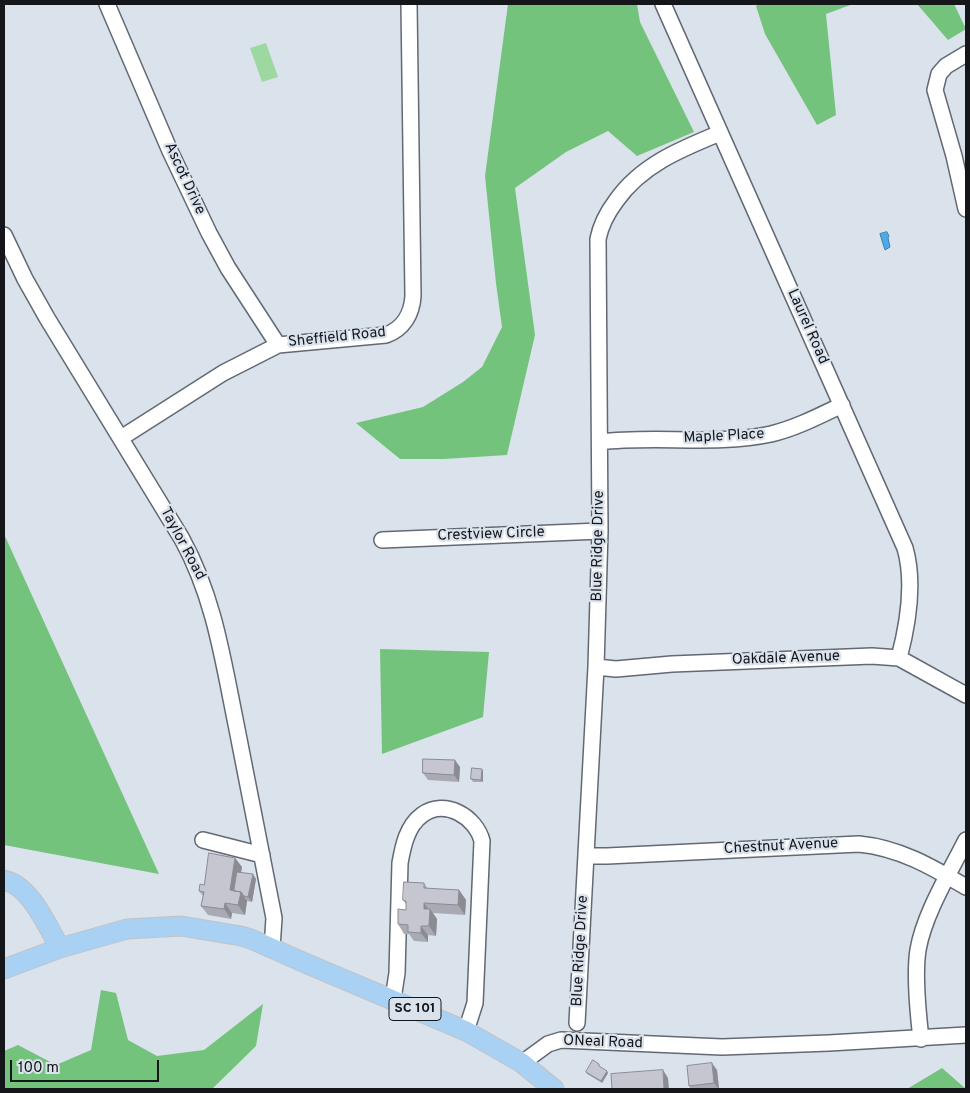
<!DOCTYPE html>
<html>
<head>
<meta charset="utf-8">
<style>
	body { margin:0 }
	#map { position:relative; width:970px; height:1093px; overflow:hidden; background:#dae2ec; font-family:Overpass,sans-serif }
	canvas { display:block }
	.frame { position:absolute; inset:0; border:5px solid #14161a; pointer-events:none }
	.scale { position:absolute; left:10px; top:1060px; width:149px; height:22px; box-sizing:border-box; border:2px solid #14161a; border-top:0; padding-left:6px; font-size:15px; line-height:18px; white-space:nowrap; color:#14161a; -webkit-text-stroke:4px #dae2ec; paint-order:stroke }
</style>
</head>
<body>
<div id="map">
<canvas width="970" height="1093"></canvas>
<div class="frame"></div>
<div class="scale">100 m</div>
</div>
<script>
const g = document.querySelector('canvas').getContext('2d');
g.lineJoin = 'round';
function paint(path, color) { g.fillStyle = color; g.fill(path, 'evenodd'); }
function stroke(path, color, width, dash) { g.strokeStyle = color; g.lineWidth = width; g.lineCap = dash ? 'butt' : 'round'; g.setLineDash(dash || []); g.stroke(path); }
function drawText(font, color, halo, rows, align = 'center') {
  g.font = font + ' Overpass,sans-serif'; g.lineWidth = 4.5; g.setLineDash([]); g.textBaseline = 'middle'; g.strokeStyle = halo; g.fillStyle = color; for (const [text, x, y, turn = 0] of rows) {
    g.save(); g.translate(x, y); g.rotate((+turn || 0) * Math.PI / 180); g.textAlign = isNaN(turn) ? turn : align; if (halo) g.strokeText(text, 0, 0); g.fillText(text, 0, 0); g.restore();
  }
}
const green = new Path2D(`
	M266,43L278,77L262,82L250,48Z`);
const forest = new Path2D(`
	M508,4H637L640,22L694,132L637,156L608,131L566,152L515,188L535,335L507,455L444,459H400L356,423L423,407L463,382L482,367L502,327L496,283L485,176Z
	M759,4H853L826,14L836,115L817,125L765,34L756,6Z
	M917,4H954L966,29L948,40Z
	M4,534L159,874L4,845Z
	M380,649L489,652L483,717L382,754Z
	M101,990L116,993L128,1040L157,1056L204,1050L263,1004L256,1046L212,1089H4V1051L18,1045L56,1065L91,1050Z
	M942,1068L966,1089H907Z`);
const water = new Path2D(`
	M887,232L889,236L888,238L890,247L885,250L880,234Z`);
const minor = new Path2D(`
	M107,4L170,151L209,233L228,268L278,345
	M663,4L905,548C915,583 908,624 899,658
	M966,54L946,66L939,74L935,90L954,156L966,209
	M4,235L25,279L47,318L182,539C214,597 223,660 236,724C249,789 261,853 274,918L272,948
	M121,438L223,373L278,345L386,335C403,329 412,314 413,296L409,4
	M600,442C656,435 715,446 771,434C796,428 819,416 842,405
	M382,540L600,531
	M596,667L616,669L672,664L872,656L899,658L966,695
	M203,840L262,855
	M586,856H607L859,844C900,848 932,867 966,887
	M393,999L397,973L400,863C403,846 407,826 422,815C445,798 476,817 482,841L475,1003L466,1031
	M577,1023L596,667L600,531L598,239C601,224 607,213 616,201C641,165 681,149 720,133
	M921,1039C918,1013 914,975 918,950C924,914 950,872 966,840
	M522,1063L548,1044L561,1040L722,1047L829,1043L966,1035`);
const major = new Path2D(`
	M4,880C31,886 47,926 60,948
	M4,969L60,948L127,929L181,926L241,936L251,939L305,963L466,1031L522,1063L554,1089`);
const wall = new Path2D(`
	M460,767L459,782L428,780L423,773Z
	M483,771V782H473L471,779Z
	M235,858L242,867L241,872L256,879L252,902L247,901L245,915L232,913L231,919L208,915L201,906L203,896L199,891L204,885Z
	M424,883L428,889L459,890L466,900L465,915L433,913L437,919L436,936L428,935V942L414,941L409,934H404L398,924L406,910V904L403,900Z
	M601,1067L608,1073L602,1083L587,1074L586,1072Z
	M717,1070L719,1089H691L689,1086Z`);
const shadedWall = new Path2D(`
	M455,760L460,767L459,782L454,775Z
	M482,769L483,771V782L481,780Z
	M235,858L242,867L237,895L230,890Z
	M253,874L256,879L252,902L248,897Z
	M459,890L466,900L465,915L458,905Z
	M241,892L247,901L245,915L238,905Z
	M225,903L232,913L231,919L224,909Z
	M424,903L430,912V909L437,919L436,936L429,926L424,909Z
	M421,926L428,935V942L421,933Z
	M712,1063L717,1070L719,1089L714,1083Z
	M663,1070L668,1078L669,1089H664Z
	M607,1071L608,1073L602,1083L601,1081Z`);
const building = new Path2D(`
	M423,759L455,760L454,775L423,773Z
	M472,768L482,769L481,780L471,779Z
	M209,853L235,858L230,890L241,892L238,905L225,903L224,909L201,906L204,892L199,891L200,884L204,885Z
	M237,872L253,874L248,897L244,896L241,892L234,891Z
	M404,882L424,883V888L459,890L458,905L424,903V909H430L429,926H421V933L408,932V925L398,924V909L406,910V901L403,900Z
	M593,1060L599,1064V1066L607,1071L601,1081L586,1072Z
	M712,1063L714,1083L689,1086L687,1066Z
	M663,1070L664,1089H612L611,1074Z`);
const shields = [
	[415,1009,52]
];
const shieldNames = [
	["SC 101",415,1009]
];
const streetNames = [
	["Ascot Drive",184,179,65],
	["Laurel Road",807,327,66],
	["Sheffield Road",337,338,-6],
	["Maple Place",724,437,-3],
	["Crestview Circle",491,535,-2],
	["Taylor Road",182,544,62],
	["Blue Ridge Drive",599,546,-89],
	["Oakdale Avenue",786,659,-2],
	["Chestnut Avenue",781,847,-3],
	["Blue Ridge Drive",581,951,-87],
	["ONeal Road",603,1043,2]
];
paint(green, '#9cd8a0');
paint(forest, '#74c37c');
paint(water, '#4caaea');
stroke(water, '#3b7eac', 1);
stroke(minor, '#626972', 18);
stroke(major, '#c2c2c3', 21);
stroke(minor, '#fff', 15);
stroke(major, '#a9d1f4', 19);
paint(wall, '#aaaab4');
paint(shadedWall, '#8b8b92');
paint(building, '#c6c6d1');
stroke(building, '#8b8b92', 1);
for (const [x, y, w] of shields) { const box = new Path2D(); box.roundRect(x - w / 2, y - 11.5, w, 23, 4); g.fillStyle = '#dae2ec'; g.fill(box); stroke(box, '#14161a', 1); }
drawText('bold 14px', '#14161a', null, shieldNames);
drawText('15px', '#14161a', '#dae2ec', streetNames);
</script>
</body>
</html>
